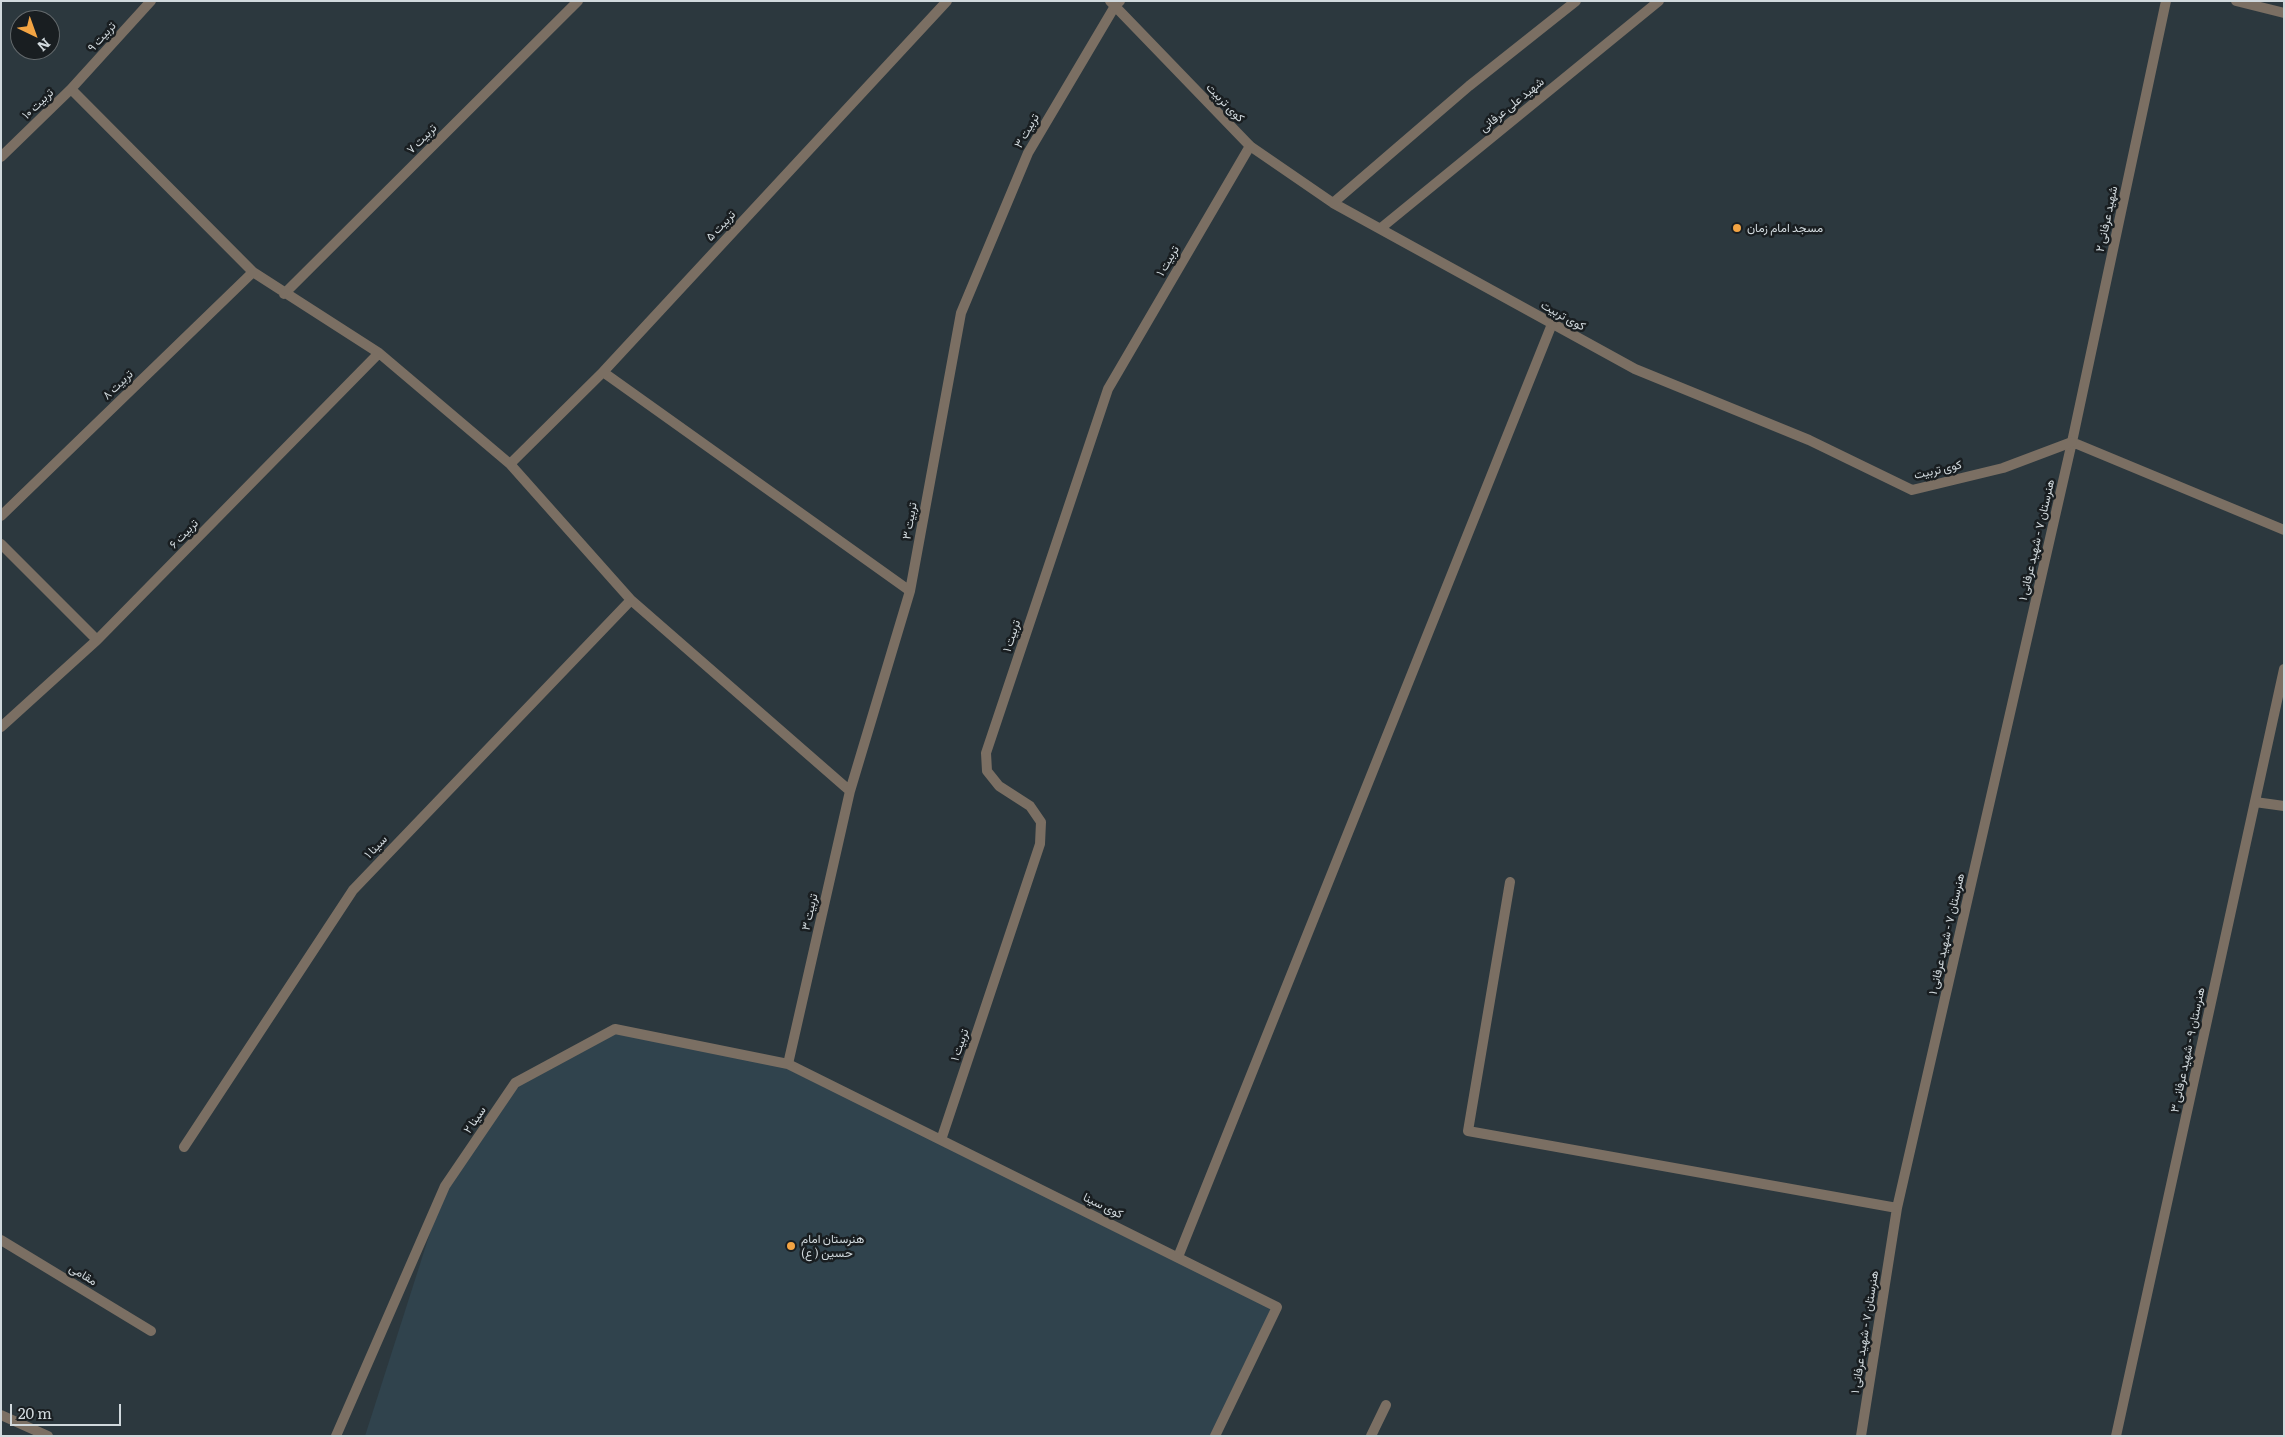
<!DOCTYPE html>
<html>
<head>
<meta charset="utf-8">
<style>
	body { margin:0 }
	#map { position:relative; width:2285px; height:1437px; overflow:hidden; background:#2c383e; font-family:Literata,serif }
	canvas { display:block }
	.frame { position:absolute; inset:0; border:2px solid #d1d9dd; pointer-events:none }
	.north { position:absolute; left:10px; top:10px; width:50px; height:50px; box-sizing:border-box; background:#191e21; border:1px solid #63696c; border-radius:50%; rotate:138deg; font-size:14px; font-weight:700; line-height:20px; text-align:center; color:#d1d9dd }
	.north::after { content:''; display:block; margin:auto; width:18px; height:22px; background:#f3a443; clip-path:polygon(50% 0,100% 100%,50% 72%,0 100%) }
	.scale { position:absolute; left:10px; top:1404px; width:111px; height:22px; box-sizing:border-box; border:2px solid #d1d9dd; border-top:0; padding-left:6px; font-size:15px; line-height:18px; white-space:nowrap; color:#d1d9dd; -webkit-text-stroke:4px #191e21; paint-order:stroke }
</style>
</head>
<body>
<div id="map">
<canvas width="2285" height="1437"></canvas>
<div class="frame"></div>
<div class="north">N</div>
<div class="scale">20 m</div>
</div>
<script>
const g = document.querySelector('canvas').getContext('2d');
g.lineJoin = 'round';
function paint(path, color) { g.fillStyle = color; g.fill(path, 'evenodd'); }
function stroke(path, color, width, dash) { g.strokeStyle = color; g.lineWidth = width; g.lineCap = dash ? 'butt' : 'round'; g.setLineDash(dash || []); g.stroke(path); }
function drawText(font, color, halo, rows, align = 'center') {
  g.font = font + ' Literata,Vazirmatn,serif'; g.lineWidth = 5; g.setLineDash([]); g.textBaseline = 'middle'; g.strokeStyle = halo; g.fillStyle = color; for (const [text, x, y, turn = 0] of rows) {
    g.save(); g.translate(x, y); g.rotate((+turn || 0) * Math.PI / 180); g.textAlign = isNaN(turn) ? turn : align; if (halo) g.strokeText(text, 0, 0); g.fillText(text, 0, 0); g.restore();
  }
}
const built = new Path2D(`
	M615,1029L788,1064L1277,1307L1215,1436H365L445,1186L515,1083Z`);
const minor = new Path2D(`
	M2236,1L2284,13
	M71,89L253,272L379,353L510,464L631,600L850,791
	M1,157L71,89L151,1
	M284,294L578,1
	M603,372L910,591
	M2072,442L2284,530
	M510,464L603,372L947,1
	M1,516L253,272
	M1,544L97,640
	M1,727L97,640L379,353
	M2255,802L2284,806
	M1510,882L1468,1131L1897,1208
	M788,1064L850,791L910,591L961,313L1028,153L1115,6L1120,1
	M941,1140L1040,844L1041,822L1030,806L999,786L987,771L986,753L1108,389L1250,146
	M184,1147L353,890L631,600
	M1,1240L151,1331
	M1178,1257L1552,324
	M336,1436L445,1186L515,1083L615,1029L788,1064L1277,1307L1215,1436
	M1371,1436L1386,1405
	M1861,1436L1897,1208L2072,442L2166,1
	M2116,1436L2284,669`);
const tertiary = new Path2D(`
	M1110,1L1250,146L1333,203L1635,369L1809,440L1912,490L2003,468L2072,442
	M1333,203L1469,86L1576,1
	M1381,228L1659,1
	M1,1415L48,1436`);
const markers = [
	[1737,228,5,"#f3a443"],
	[791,1246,5,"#f3a443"]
];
const streetNames = [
	["تربیت ۹",102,37,-48],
	["کوی تربیت",1225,103,46],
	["تربیت ۱۰",38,104,-44],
	["شهید علی عرفانی",1512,105,-39],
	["تربیت ۳",1027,131,-60],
	["تربیت ۷",422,139,-45],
	["شهید عرفانی ۲",2107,219,-78],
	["تربیت ۵",721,226,-47],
	["تربیت ۱",1168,261,-60],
	["کوی تربیت",1563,316,29],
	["تربیت ۸",118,385,-44],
	["کوی تربیت",1938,470,-13],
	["تربیت ۳",910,521,-80],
	["تربیت ۶",184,534,-46],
	["هنرستان ۷ - شهید عرفانی ۱",2037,540,-77],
	["تربیت ۱",1012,636,-72],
	["سینا ۱",376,847,-46],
	["تربیت ۳",810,912,-77],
	["هنرستان ۷ - شهید عرفانی ۱",1947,934,-77],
	["تربیت ۱",960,1045,-71],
	["هنرستان ۹ - شهید عرفانی ۳",2188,1050,-78],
	["سینا ۲",475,1120,-56],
	["کوی سینا",1103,1206,26],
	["مقامی",83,1275,31],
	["هنرستان ۷ - شهید عرفانی ۱",1865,1332,-81]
];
const poiNames = [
	["مسجد امام زمان",1747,228],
	["هنرستان امام",801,1239],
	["حسین ( ع)",801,1253]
];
paint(built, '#30434d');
stroke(minor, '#7b6f63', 10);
stroke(tertiary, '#7b6f63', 10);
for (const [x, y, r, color] of markers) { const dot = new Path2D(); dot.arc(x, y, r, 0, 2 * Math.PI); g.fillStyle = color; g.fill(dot); stroke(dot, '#191e21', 2); }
drawText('12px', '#d1d9dd', '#191e21', streetNames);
drawText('12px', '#d1d9dd', '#191e21', poiNames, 'left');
</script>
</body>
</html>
